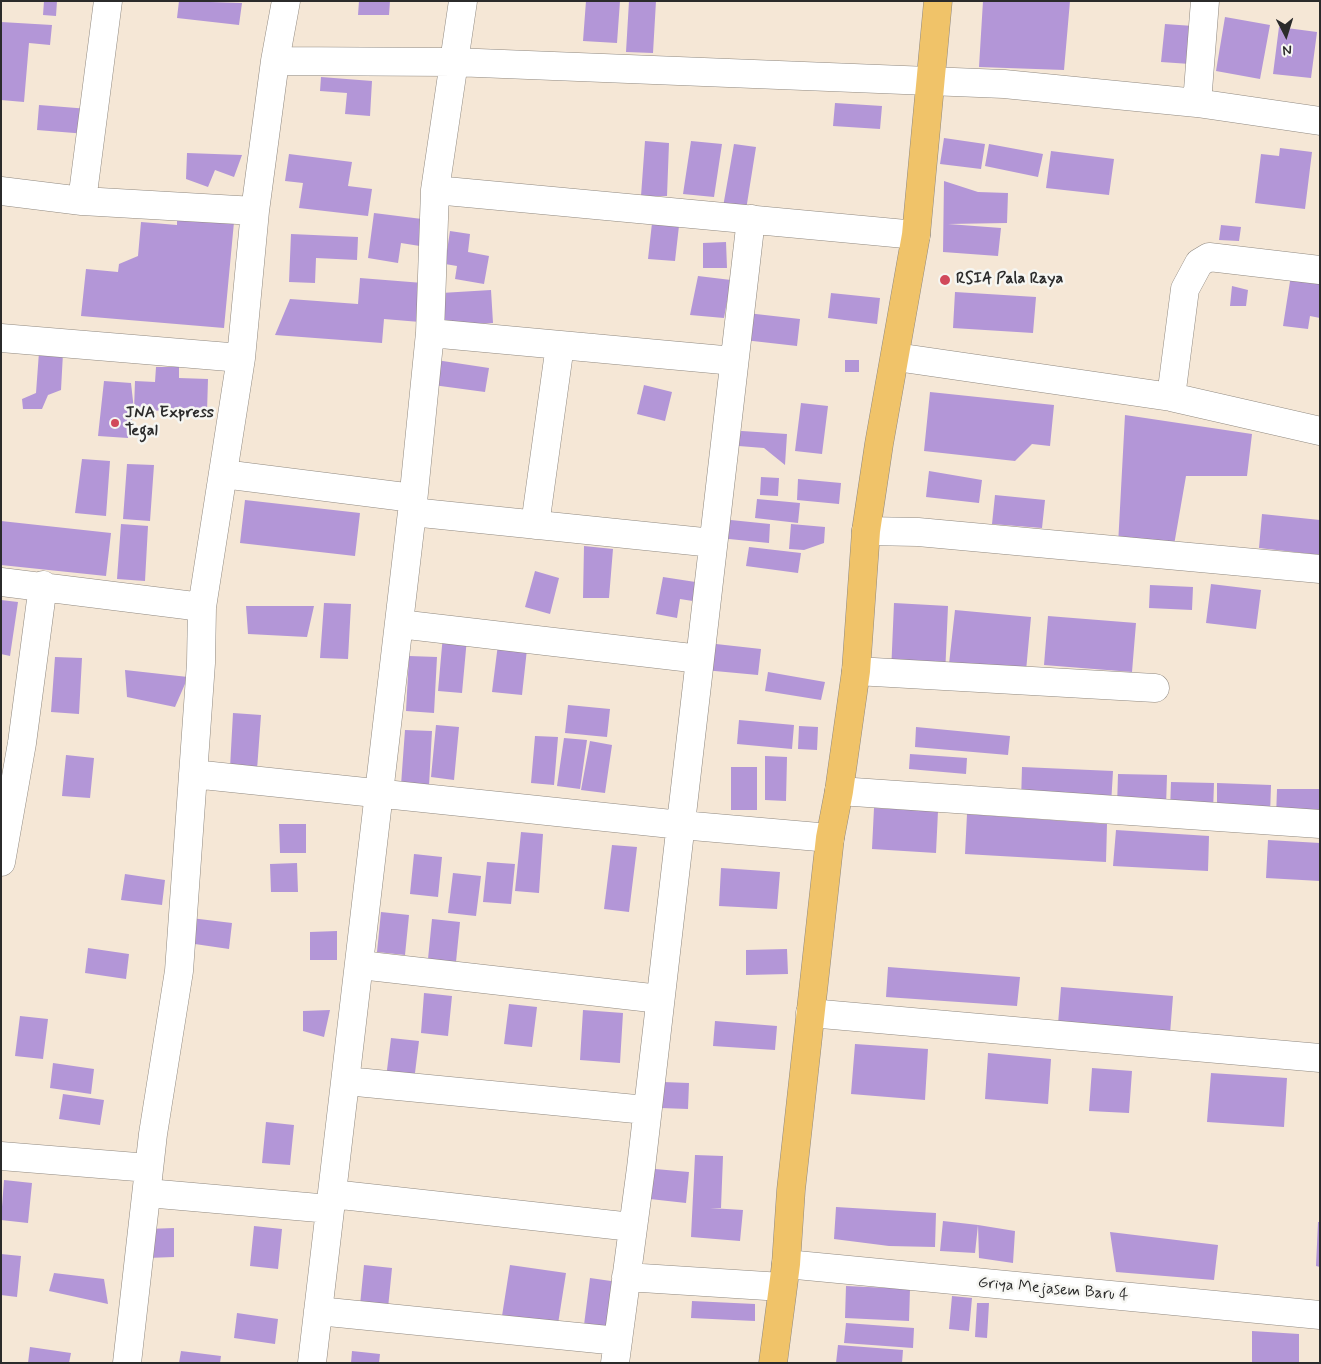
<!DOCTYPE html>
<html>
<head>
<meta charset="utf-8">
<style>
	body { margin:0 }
	#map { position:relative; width:1321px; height:1364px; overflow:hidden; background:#f5e7d6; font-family:Mynerve,sans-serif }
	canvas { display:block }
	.frame { position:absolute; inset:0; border:2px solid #2b2b2b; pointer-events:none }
	.north { position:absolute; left:1261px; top:10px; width:50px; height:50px; -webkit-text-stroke:4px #f6f6f2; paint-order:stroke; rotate:175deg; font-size:14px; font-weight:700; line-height:20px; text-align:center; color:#2b2b2b }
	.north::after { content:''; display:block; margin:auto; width:18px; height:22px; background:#2b2b2b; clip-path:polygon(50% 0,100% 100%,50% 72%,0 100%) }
</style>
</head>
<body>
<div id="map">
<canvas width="1321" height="1364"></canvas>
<div class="frame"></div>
<div class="north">N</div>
</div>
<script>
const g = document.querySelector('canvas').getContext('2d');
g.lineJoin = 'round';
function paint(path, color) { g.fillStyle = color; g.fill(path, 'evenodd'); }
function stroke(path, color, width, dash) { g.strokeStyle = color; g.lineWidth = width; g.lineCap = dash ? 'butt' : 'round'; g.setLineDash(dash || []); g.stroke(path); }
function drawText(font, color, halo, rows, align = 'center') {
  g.font = font + ' Mynerve,sans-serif'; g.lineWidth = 5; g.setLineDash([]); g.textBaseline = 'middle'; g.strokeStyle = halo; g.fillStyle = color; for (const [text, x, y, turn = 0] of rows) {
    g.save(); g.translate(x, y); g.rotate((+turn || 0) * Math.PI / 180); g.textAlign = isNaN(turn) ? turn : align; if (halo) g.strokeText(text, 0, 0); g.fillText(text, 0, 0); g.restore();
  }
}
const building = new Path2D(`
	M44,1H57L56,16L43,15Z
	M179,1L242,3L239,25L177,18Z
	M359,1H390L389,15H358Z
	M586,1H620L617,43L583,41Z
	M629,1H656L653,53L626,52Z
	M983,1H1070L1064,70L979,67Z
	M1225,17L1270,25L1260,79L1216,71Z
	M1,22L52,25L50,45L29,43L24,102L1,100Z
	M1165,24L1193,26L1190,64L1161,62Z
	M1279,27L1317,32L1311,78L1273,74Z
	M321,77L372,81L370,116L345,114L347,93L320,91Z
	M835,103L882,106L880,129L833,126Z
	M39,105L89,109L87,134L37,130Z
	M944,138L985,144L981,169L940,164Z
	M645,141L669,143L667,196H641Z
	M691,141L722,144L714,197L683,194Z
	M734,144L756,147L746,210L723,207Z
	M989,144L1043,154L1038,177L985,166Z
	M1280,148L1312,152L1305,209L1255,203L1261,154L1279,156Z
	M1051,151L1114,159L1109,195L1046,188Z
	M187,153L242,155L234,177L215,170L208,187L186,179Z
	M289,154L352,162L348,186L372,189L368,216L299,208L303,183L285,181Z
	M944,181L978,192L1008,193L1007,223L948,224L1001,228L998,256L943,252Z
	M374,213L430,220L426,247L401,243L398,263L368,258Z
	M653,214L680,217L675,261L648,259Z
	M177,217L234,222L224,328L81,316L86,269L118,272L119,264L138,256L141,222L177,225Z
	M1221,225L1241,227L1239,241L1219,240Z
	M450,231L470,234L468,252L489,256L484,284L455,279L457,266L445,264Z
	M291,234L358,237L357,260L316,258L315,283L289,282Z
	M726,242L727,268H703V243Z
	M1291,275L1320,280V318L1310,316L1308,329L1283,326Z
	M698,276L731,280L724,318L690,315Z
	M360,278L423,283L420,322L384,319L382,343L275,335L290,299L358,304Z
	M1232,286L1248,290L1246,306H1230Z
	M491,290L493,323L443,326L441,293Z
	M955,292L1036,297L1033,333L953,328Z
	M831,293L880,298L877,324L828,318Z
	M747,313L800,319L797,346L744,340Z
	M39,352L63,353L61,390L48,395L42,409H23L22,399L36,393Z
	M436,360L489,368L485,392L433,385Z
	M845,360H859V372H845Z
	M156,367H179V378L208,379L207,412L134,410L128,438L98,436L104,381L131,383L134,410L135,381L155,382Z
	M644,385L672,392L665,421L637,414Z
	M930,392L1054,405L1050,446L1032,444L1015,461L924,451Z
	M801,403L828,406L822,454L795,451Z
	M1125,415L1252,434L1247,476H1186L1173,551L1118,545Z
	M727,430L787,434L785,465L764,448L726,445Z
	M82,459L110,461L106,516L75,513Z
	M127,464L154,465L150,521L123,519Z
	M929,471L982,480L979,503L926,497Z
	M761,477L779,478L778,496L760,495Z
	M798,479L841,483L839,504L797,500Z
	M995,495L1045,500L1042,528L992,524Z
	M757,499L800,503L798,523L755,518Z
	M245,500L360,513L355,556L240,543Z
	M1262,514L1320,520V555L1259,548Z
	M721,519L770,524L769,543L719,538Z
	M1,521L111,533L106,576L1,565Z
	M121,524L148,526L145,581L117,579Z
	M791,524L825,527L824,543L804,550L789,549Z
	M584,546L613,549L609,598H583Z
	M749,547L801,553L798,573L746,566Z
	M535,571L559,578L550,614L525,607Z
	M663,577L702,583L699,602L680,599L677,618L656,614Z
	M1211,584L1261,590L1256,629L1206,623Z
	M1150,585L1193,587L1192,610L1149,608Z
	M1,600L18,602L10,656L1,654Z
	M324,603L351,604L348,659L320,658Z
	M894,603L948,606L945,676L891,673Z
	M246,606H314L307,637L248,634Z
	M955,610L1031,617L1026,671L949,664Z
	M1048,616L1136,623L1132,672L1044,665Z
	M443,635L467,638L462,693L438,691Z
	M707,643L761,649L758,675L704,670Z
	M498,644L527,649L522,695L492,692Z
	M409,656L437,657L434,713L406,711Z
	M55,657L82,658L79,714L51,712Z
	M125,670L188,677L175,707L127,697Z
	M768,672L825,682L821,700L765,691Z
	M568,705L610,709L607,737L565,733Z
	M233,713L261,715L257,770L230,768Z
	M739,720L794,725L792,749L737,744Z
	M436,725L459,727L454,780L431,777Z
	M799,726L818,727L817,750L798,749Z
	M916,727L1010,736L1008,755L915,747Z
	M405,730L432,731L429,786L401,785Z
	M535,736L558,737L554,785L531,783Z
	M564,738L587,740L580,789L557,786Z
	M590,741L612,745L605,793L581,790Z
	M910,754L967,758L966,774L909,769Z
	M66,755L94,758L90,798L62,796Z
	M765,756L787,757L786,801L765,800Z
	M731,767H757V810H731Z
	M1022,767L1113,771L1111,805L1021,801Z
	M1118,774L1167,775L1166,807H1117Z
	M1171,782L1214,783L1213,812H1170Z
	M1217,783L1271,785L1270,816L1217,814Z
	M1277,789H1320V818L1276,817Z
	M874,808L938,811L936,853L872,849Z
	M967,814L1107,824L1106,862L965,854Z
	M279,824H306V853H280Z
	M1116,830L1209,836L1208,871L1113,866Z
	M521,832L543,834L539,893L515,891Z
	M1268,840L1320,843V881L1266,878Z
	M612,845L637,847L629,912L604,909Z
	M414,854L442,857L438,897L410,894Z
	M487,862L515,864L511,904L483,902Z
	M297,863L298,892H271L270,864Z
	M721,868L780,872L777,909L719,906Z
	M453,873L481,876L476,916L448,913Z
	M125,874L165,880L162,905L121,900Z
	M381,912L409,915L405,955L377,952Z
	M191,918L232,923L229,949L188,943Z
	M432,919L460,922L456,962L428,959Z
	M337,931V960H310V932Z
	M88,948L129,954L126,979L85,973Z
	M787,949L788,974L746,975V950Z
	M888,967L1020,977L1017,1006L886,997Z
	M1061,987L1173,996L1170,1034L1058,1024Z
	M424,993L452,996L448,1036L421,1033Z
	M509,1004L537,1007L532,1047L504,1044Z
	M330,1010L324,1037L303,1031V1011Z
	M583,1010L623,1013L620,1063L580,1060Z
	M20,1016L48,1019L43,1059L15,1056Z
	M715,1021L777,1026L775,1050L713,1046Z
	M391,1038L419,1041L414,1081L386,1078Z
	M855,1044L928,1049L925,1100L851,1094Z
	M988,1053L1051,1059L1048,1104L985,1099Z
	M53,1063L94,1069L91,1094L50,1088Z
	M1092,1068L1132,1071L1129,1113L1089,1111Z
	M1211,1073L1287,1078L1284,1127L1207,1122Z
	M663,1082L689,1083L688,1109L661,1108Z
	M63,1094L104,1100L100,1125L59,1119Z
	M266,1122L294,1125L290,1165L262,1163Z
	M695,1155L723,1156L721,1208H710L743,1210L740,1241L691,1237Z
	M644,1168L689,1172L686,1203L641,1198Z
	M4,1180L32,1183L28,1223L1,1220Z
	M836,1207L936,1213L935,1247L889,1246L834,1239Z
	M943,1221L978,1225L1015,1231L1013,1263L979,1258L978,1225L975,1253L940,1251Z
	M1318,1222H1320V1267L1316,1266Z
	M254,1226L282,1229L278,1269L250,1266Z
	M174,1228V1257L147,1258V1229Z
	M1110,1232L1218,1245L1214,1280L1116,1272Z
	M1,1254L21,1256L17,1297L1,1295Z
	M364,1265L392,1268L388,1308L360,1305Z
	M510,1265L566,1273L558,1324L502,1316Z
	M54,1273L104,1279L108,1304L49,1291Z
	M590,1278L618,1282L612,1329L584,1325Z
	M846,1286L910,1289L909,1321L845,1318Z
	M952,1296L972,1298L969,1331L949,1329Z
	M692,1301L755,1304V1321L691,1318Z
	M977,1303H989L987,1338L975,1337Z
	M237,1313L278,1319L275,1344L234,1338Z
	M846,1323L914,1328L913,1348L844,1343Z
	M1252,1331L1299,1334V1363H1252Z
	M838,1345L903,1350L902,1363H836Z
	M30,1347L71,1353L69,1363H28Z
	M181,1351L221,1356L220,1363H179Z
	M352,1351L380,1354L379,1363H351Z`);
const minor = new Path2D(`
	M286,1L275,61L453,62L1004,84L1197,103L1320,121
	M1197,103L1205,1
	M435,190L916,235
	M1,191L82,201L255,211
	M82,201L108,1
	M430,333L734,361
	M1,338L241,358
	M896,357L1171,397L1320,431
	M1171,397L1185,289L1199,263L1209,257L1320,270
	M223,474L413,498
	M412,512L713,543
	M535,525L560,345
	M866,531L918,532L1320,569
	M1,582L202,607
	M399,624L700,659
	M856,671L1155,688
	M193,774L681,825L830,838
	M839,791L1320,824
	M1,862L22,743L43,585
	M360,965L660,999
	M810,1013L1320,1058
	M346,1081L646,1110
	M1,1156L149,1168
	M147,1193L330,1209
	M332,1194L632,1227
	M786,1264L1320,1315
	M626,1277L782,1287
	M318,1311L618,1341
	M127,1363L153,1134L179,971L201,663L202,607L241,358L255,211L275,61
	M312,1363L412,512L430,333L435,190L463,1
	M615,1363L641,1168L751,219`);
const major = new Path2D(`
	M773,1363L786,1264L791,1190L830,838L839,791L856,671L866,531L879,444L916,235L938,1`);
const markers = [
	[945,280,6,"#d1495b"],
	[115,423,5,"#d1495b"]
];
const poiNames = [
	["RSIA Pala Raya",956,280],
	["JNA Express",125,414],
	["Tegal",125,432]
];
const streetNames = [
	["Griya Mejasem Baru 4",1053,1290,5]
];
paint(building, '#b396d7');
stroke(minor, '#908980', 29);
stroke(major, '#908980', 29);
stroke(minor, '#fff', 28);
stroke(major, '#f0c369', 28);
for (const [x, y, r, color] of markers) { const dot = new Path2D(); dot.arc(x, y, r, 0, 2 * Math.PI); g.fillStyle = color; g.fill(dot); stroke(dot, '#f6f6f2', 2); }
drawText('bold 16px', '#2b2b2b', '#f6f6f2', poiNames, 'left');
drawText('16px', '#2b2b2b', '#f6f6f2', streetNames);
</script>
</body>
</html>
